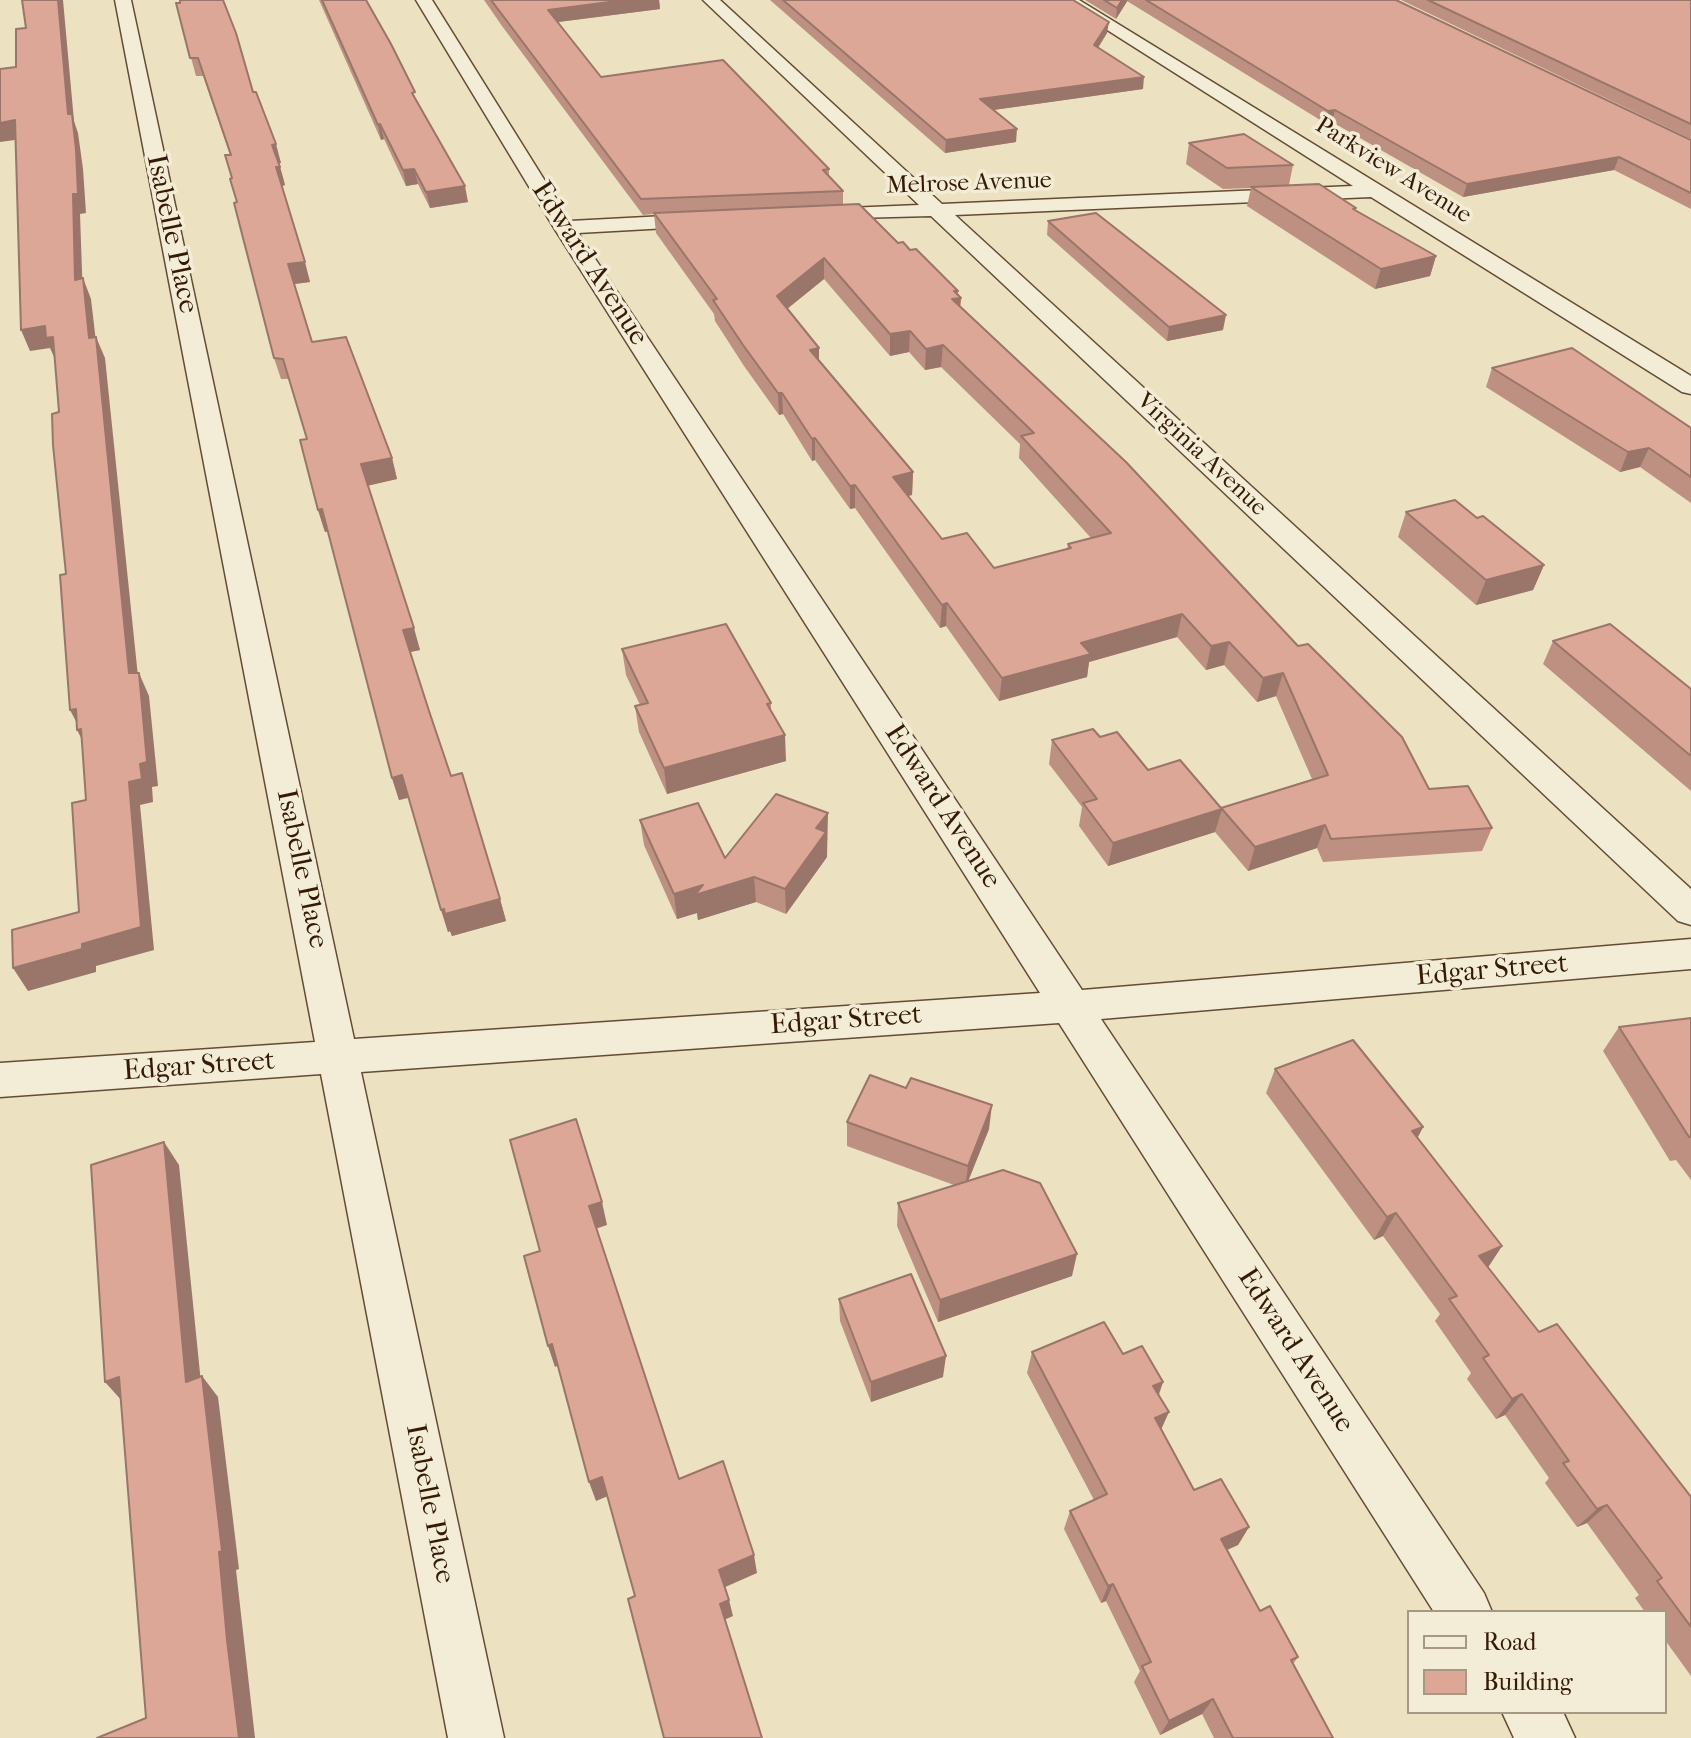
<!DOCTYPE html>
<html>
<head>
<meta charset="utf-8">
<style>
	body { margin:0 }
	#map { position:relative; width:1691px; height:1738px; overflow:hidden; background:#ece1c1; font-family:"IM FELL French Canon",serif }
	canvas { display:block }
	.legend { position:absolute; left:1407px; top:1610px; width:260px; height:104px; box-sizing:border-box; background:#f3ecd7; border:2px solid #a79883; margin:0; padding:10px 14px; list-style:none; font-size:24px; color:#351b04 }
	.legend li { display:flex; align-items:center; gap:16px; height:40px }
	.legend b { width:40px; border:2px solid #a79883 }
</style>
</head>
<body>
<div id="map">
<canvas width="1691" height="1738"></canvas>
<ul class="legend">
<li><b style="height:10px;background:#f3ecd7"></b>Road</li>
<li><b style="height:22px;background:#dca796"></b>Building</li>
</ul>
</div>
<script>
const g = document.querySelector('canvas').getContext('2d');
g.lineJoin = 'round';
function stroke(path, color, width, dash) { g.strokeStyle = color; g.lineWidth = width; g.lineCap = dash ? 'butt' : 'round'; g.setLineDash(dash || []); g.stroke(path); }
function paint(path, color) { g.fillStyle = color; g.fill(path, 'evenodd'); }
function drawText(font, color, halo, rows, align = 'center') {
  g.font = font + ' "IM FELL French Canon",serif'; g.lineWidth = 7; g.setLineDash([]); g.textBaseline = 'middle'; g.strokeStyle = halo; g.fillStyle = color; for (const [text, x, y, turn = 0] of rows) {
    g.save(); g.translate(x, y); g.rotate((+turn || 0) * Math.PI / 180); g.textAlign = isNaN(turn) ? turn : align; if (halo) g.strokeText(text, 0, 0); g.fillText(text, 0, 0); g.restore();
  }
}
const street = new Path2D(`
	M115,0H131L354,1039L1040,993L554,228L416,0H432L570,221L703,214L713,220L703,226L578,233L1082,990L1691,939V969L1101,1019L1484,1593L1492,1612H1434L1059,1023L361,1072L504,1738H448L321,1074L0,1097V1063L315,1042Z
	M703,0H720L942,204L1353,186L1060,0H1079L1691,376V394L1682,392L1371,197L955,215L1691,889V925L1678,921L931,216L816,219L813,215L823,209L919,205Z
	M1502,1712H1563L1575,1738H1514Z`);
const wall = new Path2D(`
	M319,0H366L468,202L430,208L418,184L406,186L384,139L381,140Z
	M484,0H659L660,9L558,22L601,77L829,169V177L843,191V204L898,243L910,250L958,291L957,294L961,298L960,307L1429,789L1492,828L1482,851L1323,862L1317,848L1248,871L1215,832L1108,866L1079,826L1082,807L1049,764L1052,740L1100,737L1148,770L1221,808L1312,779L1276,696L1257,702L1224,665L1206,670L1177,637L1089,662L1087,677L999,701L946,626L940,628L855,508L850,509L815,460L812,461L783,414L779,415L744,366L715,321L714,314L656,233L654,214L643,215L502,26ZM824,279L890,356L909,352L925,370L941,367L1020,444L1019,458L1091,538L1068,544L1067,549L994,568L942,539L908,496L912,495L913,472L819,361V348L787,309Z
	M770,0H1073L1107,33L1098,48L1143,89L993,110L1016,142L945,153Z
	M1085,0H1396L1691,140V209L1614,170L1463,197L1332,122L1325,123L1127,1L1116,19Z
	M1401,0H1691V139Z
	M176,3L253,92L281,163H279L285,185L282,186L310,282L294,284L312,342L392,458L397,479L368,485L420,650L410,652L451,776L500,899L506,921L452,936L450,931L448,932L409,798L399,800L392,778L328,531L325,532L318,510L307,439L289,379H281L274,358L237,202L232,178L230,155L203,76H196Z
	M1189,143L1293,165L1289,185L1356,210L1436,256L1430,276L1375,289L1247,206L1251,188L1223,189L1186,164Z
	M1048,221L1223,330L1167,341L1047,235Z
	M1492,368L1691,428V503L1640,467L1620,472L1486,387Z
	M1406,512L1477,518L1544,565L1533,590L1476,605L1398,537Z
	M1553,641L1691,689V791L1543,664Z
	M622,649L771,703V712L786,761L667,794L639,732L635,706L640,705L626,675Z
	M640,820L725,858L828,838L826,841L827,857L786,914L756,902L698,920L697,913L677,919L644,845Z
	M1691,1018V1180L1676,1160L1670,1161L1603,1051L1619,1027Z
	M1275,1069L1423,1127L1418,1137L1502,1246L1488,1267L1539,1332L1691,1497V1676L1665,1640V1612H1645L1635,1598L1639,1595L1587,1523L1577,1527L1545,1483L1549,1478L1505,1415L1496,1419L1467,1379L1471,1373L1435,1321L1440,1314L1383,1236L1374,1240L1266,1093Z
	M847,1122L989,1129L968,1181L1072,1276L938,1322L897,1226L898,1203L954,1185L847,1146Z
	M839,1299L943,1377L871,1402L840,1321Z
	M1032,1352L1123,1354L1163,1382L1159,1395L1161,1430L1194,1490L1249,1527L1238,1545L1227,1550L1260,1611L1298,1657L1293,1664L1333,1738H1214L1202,1714L1160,1735L1134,1682L1140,1671L1106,1601L1101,1603L1064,1529L1070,1511L1094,1500L1027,1373Z`);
const shadedWall = new Path2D(`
	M58,0H63L74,121L78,133L83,169L86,213L80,214L83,300L75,280L73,194L68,114Z
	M625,0H659L660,9L550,23L548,10Z
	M1122,0H1128L1116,19L1117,8Z
	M1109,22L1107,33L1092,57L1094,45Z
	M1144,77L1143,89L979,112L980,99Z
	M1335,110L1332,122L1325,123L1328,111Z
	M15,120L22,139L0,142V123Z
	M380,124L384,139L381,140L378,125Z
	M1017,129L1016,142L945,153L946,140Z
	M276,144L281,163H277L272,145Z
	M1619,157L1614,170L1463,197L1467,184Z
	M276,167H280L285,185L282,186Z
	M414,169L418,184L406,186L403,170Z
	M465,186L468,202L430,208L426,192Z
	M1436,256L1430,276L1375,289L1381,269Z
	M824,258V279L777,317V296Z
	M305,262L310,282L294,284L288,264Z
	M83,278L91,299L98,359L89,338Z
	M954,291H958L957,298H961L959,319L951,320Z
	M1226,315L1223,330L1167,341L1169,327Z
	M45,326L53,337L55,359L50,348L30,351L21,330Z
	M910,331L909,352L890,356V334Z
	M96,337L105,358L140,696L129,673Z
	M943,345L941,367L925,370L926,349Z
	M819,348V370L810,350Z
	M778,393H782L783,414L779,415Z
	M815,438V460L812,461V439Z
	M1649,448L1640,467L1620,472L1628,452Z
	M392,458L397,479L367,486L361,464Z
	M913,472L912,495L892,499L893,477Z
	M855,485V508L850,509V486Z
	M322,509L329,531L325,532L318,510Z
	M1544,565L1533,590L1476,605L1486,580Z
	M947,603L946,626L940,628L942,605Z
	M1182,614L1177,637L1089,662L1087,677L999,701L1002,678L1081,643Z
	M414,628L420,650L410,652L403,630Z
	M1229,642L1224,665L1206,670L1211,646Z
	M139,673L149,696L158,786L152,787L153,802L140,805L154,950L96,966V972L28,991L13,968L82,944L129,782L140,764Z
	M1283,673L1276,696L1257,702L1263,678Z
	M76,709L89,753L77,730L80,729L70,710Z
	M785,735L786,761L667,794L664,768Z
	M402,775L409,797L399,800L392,778Z
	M1222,809L1215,832L1108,866L1113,843Z
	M828,813L827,857L786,914L785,889L816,828Z
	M1325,825L1317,848L1248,871L1255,847Z
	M754,877L756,902L698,920L697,913L677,919L674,894L703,885Z
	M500,899L506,921L452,936L450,931L448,932L441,910Z
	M992,1105L989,1129L965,1189L968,1166Z
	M1423,1127L1411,1150L1412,1131Z
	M164,1142L179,1165L203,1403L186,1382Z
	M602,1202L607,1225L595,1229L589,1206Z
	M1396,1213L1383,1236L1374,1240L1387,1217Z
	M1502,1246L1487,1269L1479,1256Z
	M1077,1254L1072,1276L938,1322L940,1300Z
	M552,1344L559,1365L555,1367L548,1346Z
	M946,1356L943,1377L871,1402V1382Z
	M202,1376L218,1397L239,1569L236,1570L255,1738H239L227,1640Z
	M119,1377L123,1402L105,1382Z
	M1163,1382L1155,1403L1153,1386Z
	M1522,1394L1505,1415L1496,1419L1512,1399Z
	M1169,1412L1160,1432L1155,1418Z
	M602,1477L608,1496L596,1501L589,1482Z
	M1607,1505L1587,1523L1577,1527L1597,1509Z
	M1249,1527L1238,1545L1210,1557L1221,1539Z
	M754,1555L757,1573L723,1588L719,1570Z
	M1113,1584L1106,1601L1101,1603L1108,1586Z
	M729,1600L733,1616L724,1620L720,1604Z
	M1213,1699L1202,1714L1160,1735L1169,1721Z`);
const building = new Path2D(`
	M22,0H58L68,114H72L76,150L78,194H73L75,280L83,278L89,338L96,337L129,673H139L147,762L140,764L142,779L129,782L141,927L82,944V949L13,968L12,930L79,912L72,803L86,800L81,729L77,730L76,709L70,710L60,575L66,574L53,445L52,414L59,412L53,337L46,338L45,326L21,330L15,120L0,123V69L16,67V29L26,28Z
	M180,0H223L236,33L253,92H256L276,144L272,145L280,167H276L305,262L288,264L312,342L346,337L392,458L361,464L414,628L403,630L430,714L451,776L462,773L500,899L445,914L444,909L441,910L402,775L392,778L322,509L318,510L300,440L307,439L283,359L274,358L234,203L237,202L230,179L232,178L225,155H231L198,58H190L176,3H180Z
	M322,0H366L391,44L415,92L412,93L465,186L426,192L414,169L403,170L380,124L378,125Z
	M491,0H625L548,10L601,77L723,60L829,169L823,170L843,191L641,199Z
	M783,0H1073L1109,22L1094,45L1144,77L980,99L1017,129L946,140Z
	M1104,0H1122L1117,8Z
	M1146,0H1396L1691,140V193L1619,157L1467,184L1335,110L1328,111Z
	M1428,0H1691V124Z
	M1244,134L1293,165L1227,168L1189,143Z
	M1319,184L1356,208L1353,209L1436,256L1381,269L1251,187Z
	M859,204L898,243L903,242L910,250L916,249L958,291H954L961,298L952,299L1126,462L1298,646L1308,644L1402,737L1429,789L1468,786L1492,828L1331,839L1325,825L1255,847L1222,809L1113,843L1083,803L1097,799L1052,740L1093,729L1100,737L1117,732L1148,770L1180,760L1221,808L1328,775L1283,673L1263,678L1229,642L1211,646L1182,614L1081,643L1091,654L1002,678L947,603L942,605L855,485L850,486L815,438L812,439L782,393H778L743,345L713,300L717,299L654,213ZM824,258L890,334L910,331L926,349L943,345L1034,433L1021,436L1111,533L1068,544L1071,548L994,568L967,533L942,539L893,477L913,472L810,350L819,348L777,296Z
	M1096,213L1226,315L1169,327L1048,221Z
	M1572,348L1691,428V477L1649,448L1628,452L1492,368Z
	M1455,500L1477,518L1483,516L1544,565L1486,580L1406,512Z
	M726,624L771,703L767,704L785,735L664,768L635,706L648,703L622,649Z
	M1610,624L1691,689V756L1553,641Z
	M776,794L828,813L816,828L826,832L785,889L754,877L695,895L703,885L674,894L640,820L698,803L725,858Z
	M1691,1018V1137H1689L1619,1027Z
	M1353,1040L1423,1127L1412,1131L1502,1246L1479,1256L1539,1332L1557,1324L1691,1497V1627L1657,1581L1662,1578L1607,1505L1597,1509L1563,1463L1569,1461L1522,1394L1512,1399L1483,1358L1489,1355L1449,1299L1457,1296L1396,1213L1387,1217L1275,1069Z
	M870,1075L906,1088L911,1078L992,1105L968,1166L847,1122Z
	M576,1119L602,1202L589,1206L679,1479L723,1461L754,1555L719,1570L729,1600L720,1604L762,1738H664L628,1599L635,1596L602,1477L589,1482L552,1344L548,1346L524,1256L540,1251L510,1140Z
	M164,1142L186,1382L202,1376L222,1551L219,1552L227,1640L239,1738H97L146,1718L119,1377L105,1382L91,1165Z
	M1003,1170L1040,1183L1077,1254L940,1300L898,1203Z
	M911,1274L946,1356L871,1382L839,1299Z
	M1104,1322L1123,1354L1142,1346L1163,1382L1153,1386L1169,1412L1155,1418L1194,1490L1221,1479L1249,1527L1221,1539L1260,1611L1270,1606L1298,1657L1291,1660L1333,1738H1233L1213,1699L1169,1721L1142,1666L1151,1662L1113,1584L1108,1586L1070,1511L1107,1494L1032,1352Z`);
const farStreetnames = [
	["Parkview Avenue",1393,171,32],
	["Melrose Avenue",969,184,-2],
	["Virginia Avenue",1201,455,43]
];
const streetNames = [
	["Isabelle Place",171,234,78],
	["Edward Avenue",589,264,57],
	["Edward Avenue",942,807,57],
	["Isabelle Place",301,869,78],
	["Edgar Street",1492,971,-5],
	["Edgar Street",846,1021,-4],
	["Edgar Street",199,1067,-4],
	["Edward Avenue",1295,1351,57],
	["Isabelle Place",429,1504,79]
];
stroke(street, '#634c33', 3);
paint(street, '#f3ecd7');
paint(wall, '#bd9081');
paint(shadedWall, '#9a7569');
paint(building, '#dca796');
stroke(building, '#9a7569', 2);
drawText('24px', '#351b04', '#f3ecd7', farStreetnames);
drawText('28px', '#351b04', '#f3ecd7', streetNames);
</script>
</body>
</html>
